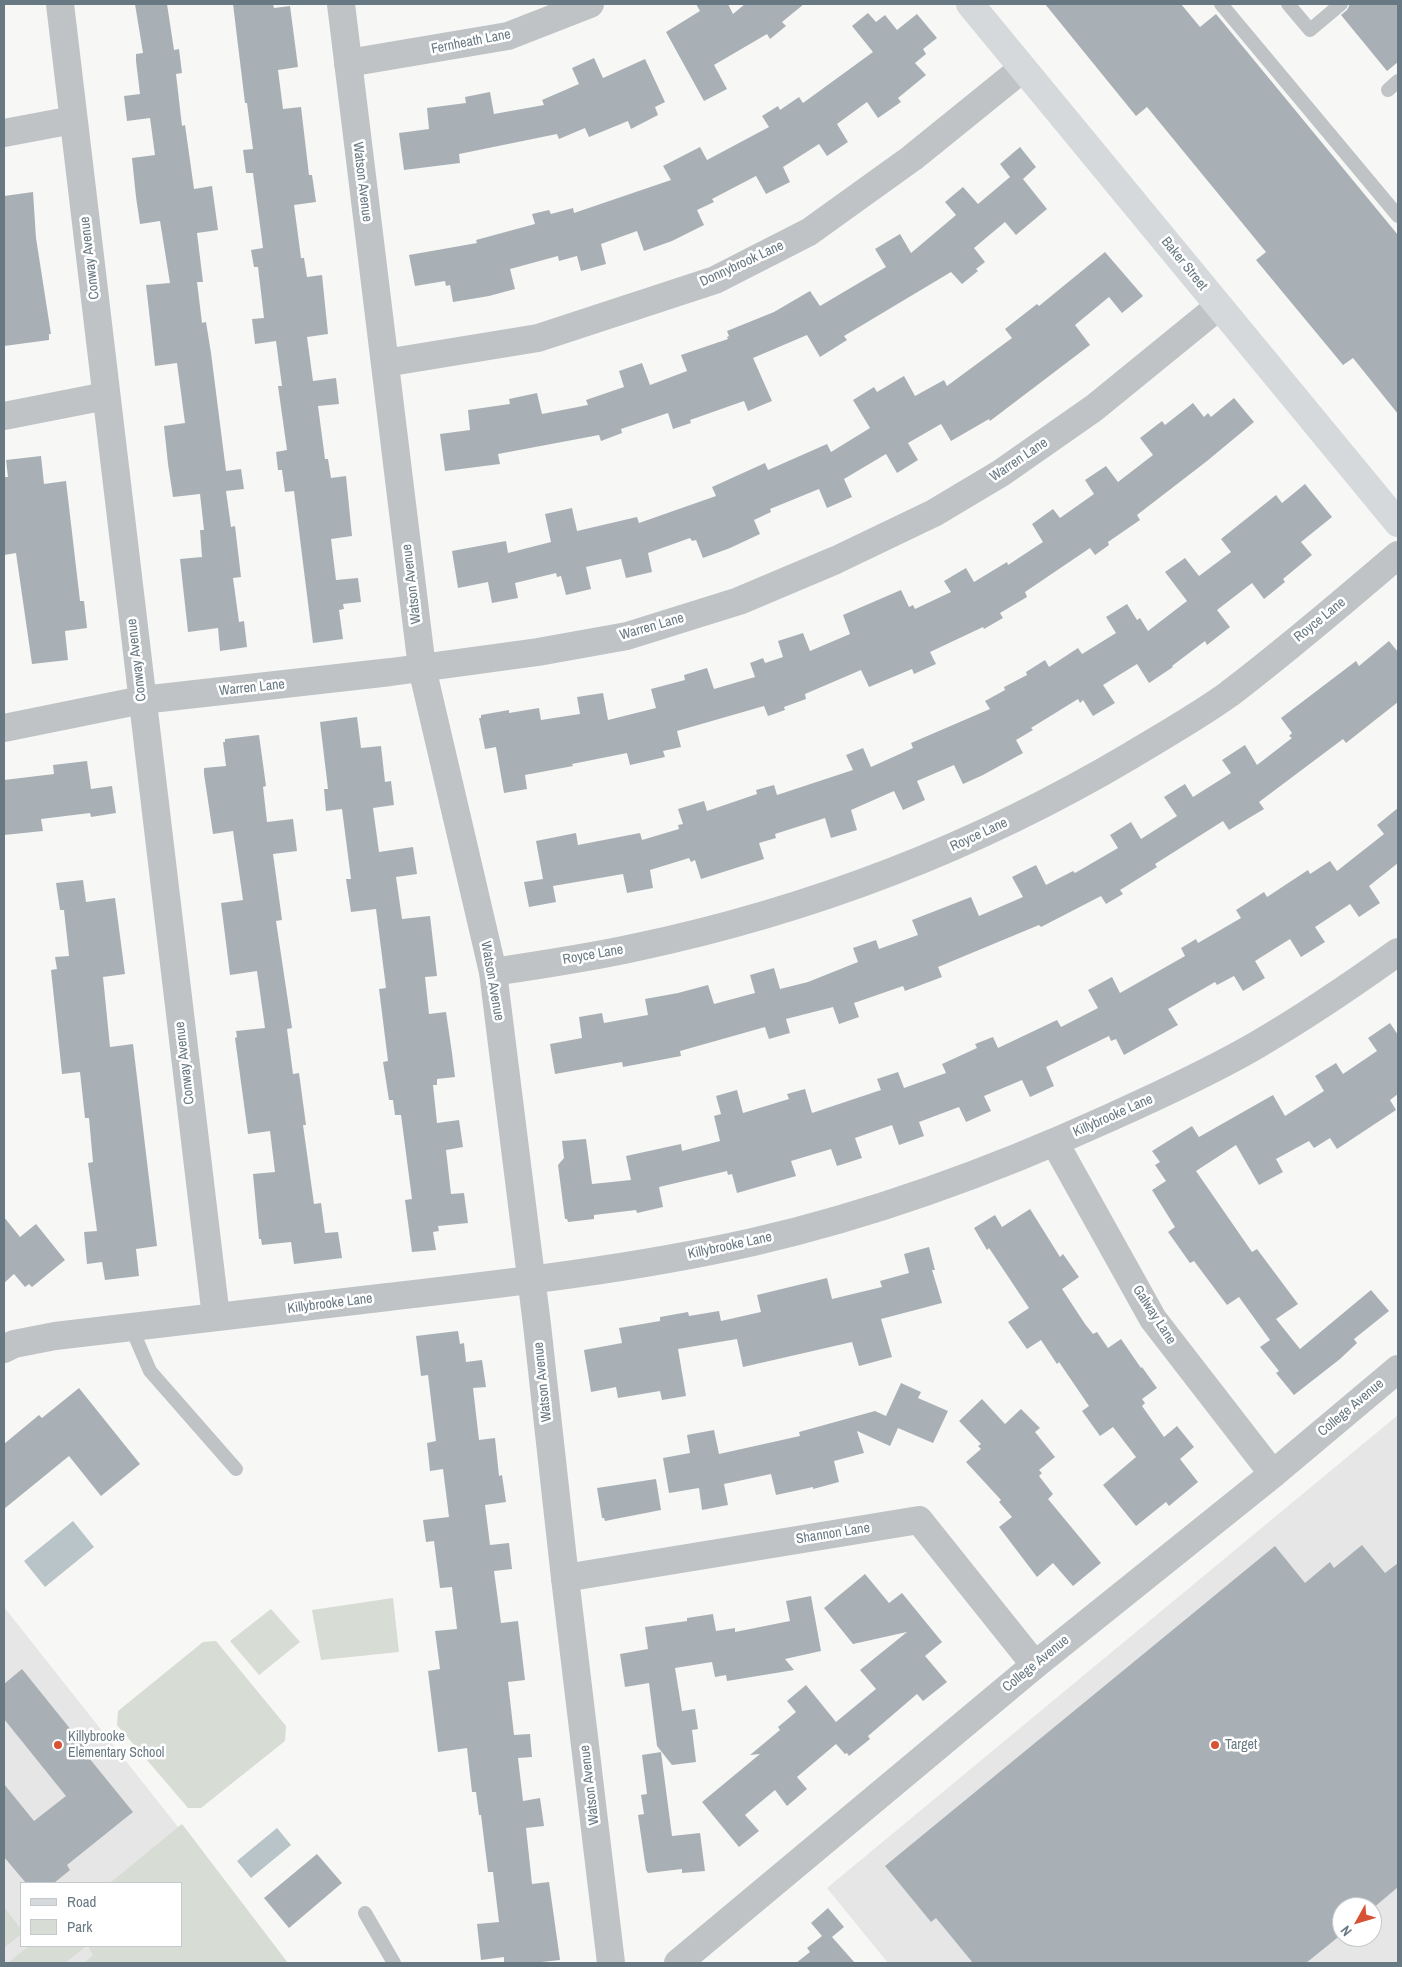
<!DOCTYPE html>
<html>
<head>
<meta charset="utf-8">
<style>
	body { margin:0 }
	#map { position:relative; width:1402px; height:1967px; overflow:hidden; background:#f7f7f5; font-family:"Archivo Narrow",sans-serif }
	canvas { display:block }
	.frame { position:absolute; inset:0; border:5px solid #697983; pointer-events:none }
	.legend { position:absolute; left:20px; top:1882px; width:162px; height:65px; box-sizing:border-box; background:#fff; border:1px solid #c3c9cd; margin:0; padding:6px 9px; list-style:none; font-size:15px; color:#697983 }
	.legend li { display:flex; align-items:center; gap:10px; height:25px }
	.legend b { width:25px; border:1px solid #c3c9cd }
	.north { position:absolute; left:1332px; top:1897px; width:50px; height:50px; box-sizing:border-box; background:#fff; border:1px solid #c3c9cd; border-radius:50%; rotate:231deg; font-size:14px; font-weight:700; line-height:20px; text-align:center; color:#697983 }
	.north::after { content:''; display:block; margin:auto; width:18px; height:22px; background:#d65336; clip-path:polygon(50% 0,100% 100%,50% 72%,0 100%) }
</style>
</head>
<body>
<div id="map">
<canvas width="1402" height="1967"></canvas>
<div class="frame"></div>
<ul class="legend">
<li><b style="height:6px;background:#d5d9dc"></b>Road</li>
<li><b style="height:14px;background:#d7dcd4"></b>Park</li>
</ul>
<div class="north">N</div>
</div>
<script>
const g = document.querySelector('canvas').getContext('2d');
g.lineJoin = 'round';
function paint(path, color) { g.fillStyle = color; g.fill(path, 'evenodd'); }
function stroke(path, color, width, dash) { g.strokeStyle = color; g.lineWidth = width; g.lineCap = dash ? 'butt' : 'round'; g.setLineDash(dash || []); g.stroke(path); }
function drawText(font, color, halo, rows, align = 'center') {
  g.font = font + ' "Archivo Narrow",sans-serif'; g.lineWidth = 5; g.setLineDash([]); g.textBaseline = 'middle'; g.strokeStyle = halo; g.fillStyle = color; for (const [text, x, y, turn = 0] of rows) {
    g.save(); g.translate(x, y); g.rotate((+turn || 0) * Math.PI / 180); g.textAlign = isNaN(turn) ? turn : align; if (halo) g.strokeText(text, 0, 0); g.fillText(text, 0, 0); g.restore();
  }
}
const built = new Path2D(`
	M1398,1415V1963H888L827,1888ZM1342,1907H1372V1937H1342Z
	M4,1607L273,1947L286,1963H4ZM21,1883H181V1946H21Z`);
const green = new Path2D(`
	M393,1598L399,1652L321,1660L312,1610Z
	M271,1609L300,1642L259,1675L230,1641Z
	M216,1641L286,1726L285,1741L201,1808H188L117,1725L118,1711L203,1642Z
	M182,1824L288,1963H84L93,1955L88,1946H181V1883H110Z
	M4,1907L21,1929V1934L4,1948Z
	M29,1946H84L85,1947L65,1963H8Z`);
const water = new Path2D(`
	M73,1521L94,1547L45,1587L24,1561Z
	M277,1828L291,1845L251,1878L237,1861Z`);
const building = new Path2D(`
	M135,4H167L174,50L179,49L182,73L176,74L182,126L185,125L194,189L212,186L218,230L197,233L203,282H197L202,323L206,322L211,353L226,471L241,469L244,489L226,491L231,527L235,526L241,577L233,578L239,622L244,621L247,647L220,651L218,628L188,632L180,559L202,557L200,530H204L200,494L173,497L168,464L164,426L185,423L177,363L155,366L151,329L146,285L170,283L160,221L140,224L136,197L132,158L155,155L150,118L127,121L124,96L140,94L136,61V54L143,53Z
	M233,4H273L274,8L290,6L298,67L278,70L283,109L301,107L309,175H312L316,202L294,205L301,258H304L307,277L322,275L328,334L307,337L313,381L336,378L339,404L318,406L325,459H328L331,478L346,476L352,536L331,539L336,580L358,578L361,602L343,604L344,609L339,610L343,639L313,643L294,491L285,492L282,470H278L276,452L287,450L278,386H282L276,341L255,344L252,319L264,318L258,267H254L251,250L263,248L253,173H246L243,150L253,149L247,103H245Z
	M696,4H728L733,14L745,4H804L782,22L786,26L770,39L767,34L714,65L727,89L704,101L666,32L700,11Z
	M1045,4H1181L1200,27L1216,14L1398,235V414L1353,358L1343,365L1256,260L1266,252L1147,107L1136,116Z
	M1350,4H1398V62L1387,71L1341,15L1347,10Z
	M868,13L876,22L885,15L897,30L917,14L937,38L923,49L926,54L915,63L926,75L898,98L901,102L878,118L867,102L837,124L848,142L827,156L819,144L783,167L790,182L766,194L756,176L712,199L714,202L697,210L704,225L672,241L644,251L637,231L601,244L606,264L581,271L577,256L559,261L558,256L510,269L515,289L489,296L453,302L450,285L446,286L445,281L415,286L409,255L477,243L476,240L535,224L532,214L549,210L551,214L573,208L574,213L671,180L663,166L700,147L707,160L769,127L762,116L778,106L780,110L799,97L803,103L873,52L852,26Z
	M594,58L603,78L645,59L665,102L655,107L658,115L631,129L628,121L589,137L585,128L559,139L557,134L459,154L460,163L404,170L399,133L429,129L427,108L466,103L465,97L490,92L494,114L544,105L542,100L579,84L572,68Z
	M1020,147L1036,167L1023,179L1047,209L1016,235L1005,222L974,248L985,262L976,269L978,271L962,284L951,272L844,336L847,340L820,357L807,335L753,358L772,401L748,411L744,401L690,420L691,423L673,429L668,413L621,429L622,433L601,441L599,435L498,454L500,464L445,471L440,434L470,430L468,410L510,404L509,399L537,393L542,414L588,405L586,400L624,387L619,371L642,363L650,385L687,371L681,355L728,339L727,337L729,336L727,331L774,312L810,291L820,306L886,267L875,249L900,234L911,253L956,215L945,202L963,187L978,204L1010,177L1000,164Z
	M33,192L36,238L51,334H49V340L4,346V196Z
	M1105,252L1143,296L1122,313L1109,297L1075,325L1090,345L990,421L989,419L951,441L941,424L908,443L918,460L897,473L886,454L844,479L852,497L827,508L819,489L770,509L771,512L754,520L760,534L730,548L703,558L696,540L692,541L690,538L648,553L652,572L626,578L621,559L586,567L591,589L566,595L561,576L557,577L556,573L515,583L518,598L492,603L488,582L458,588L452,551L506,541L508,553L551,542L545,514L572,508L577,531L637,517L639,523L716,496L712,487L765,463L768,470L827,444L831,452L870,428L853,400L874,387L877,392L904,376L915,396L944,380L947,386L1012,338L1005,329L1037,304L1039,306Z
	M1234,398L1254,422L1207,461L1137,515L1140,520L1108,542L1109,545L1095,555L1090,548L1025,592L1027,597L1000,613L1003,618L984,629L983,627L930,652L936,664L914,674L912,669L869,687L861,670L805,694L806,699L784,707L785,710L768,716L764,706L677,731L681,747L663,751L665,757L630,765L627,753L572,764L573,766L525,775L527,789L504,793L496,747L485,749L479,718H481V715L509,710V713L539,708L541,720L580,714L577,697L603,693L608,720L656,708L651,689L685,680L684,675L707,668L714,689L755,677L750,663L763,658L766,665L765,663L783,657L778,641L803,633L810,651L850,634L843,615L901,590L909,607L913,605L915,609L951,592L944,581L966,568L974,582L1007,562L1008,565L1043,542L1032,524L1053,509L1060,518L1094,494L1085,480L1106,466L1118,482L1153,455L1140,438L1162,421L1165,425L1193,403L1204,417L1208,413L1211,417Z
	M41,456L44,484L66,481L80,601H84L87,628L65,631L68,660L32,664L16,553L4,555V477H8L6,460Z
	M1305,484L1332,517L1301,542L1312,555L1283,579L1285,582L1264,599L1252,583L1217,610L1230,627L1207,645L1205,641L1172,666L1173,667L1149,683L1137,664L1103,685L1115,703L1093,716L1083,700L1080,703L1078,699L1031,728L1033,730L1016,740L1023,753L983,775L963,784L954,765L917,781L925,800L903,810L894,791L851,810L857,830L831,838L825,818L775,834L776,838L759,843L764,859L701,879L695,860L691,862L689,858L650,870L653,888L627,893L623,874L553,886L556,902L529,907L524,882L543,879L536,841L576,833L578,845L640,833L642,840L679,829L678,825L683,824L678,809L704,801L707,811L757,794L756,790L774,785L777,795L853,770L846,755L863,748L871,767L913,748L911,743L990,709L985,701L1005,690L1004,687L1027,675L1026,672L1045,660L1049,667L1078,648L1082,654L1116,633L1106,617L1127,604L1137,620L1140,618L1148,631L1187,601L1165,572L1185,558L1199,576L1231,552L1221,539L1276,495L1282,503Z
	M1389,641L1398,652V702L1346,743L1343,739L1259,802L1264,809L1229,830L1223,821L1155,864L1157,867L1120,890L1123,894L1106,904L1101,896L1041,927L1039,925L938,967L942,977L905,991L903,986L854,1003L859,1017L839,1024L833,1007L786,1019L790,1033L769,1039L765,1027L680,1051L681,1056L623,1067L622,1062L555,1074L550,1044L582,1038L579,1017L602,1013L604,1023L648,1015L645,999L678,993L708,985L714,1004L755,993L750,975L774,968L780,989L808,982L858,962L853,948L876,940L879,949L918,935L912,920L971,897L979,916L1023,897L1012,877L1036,865L1046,885L1073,871L1075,873L1118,848L1110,835L1131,822L1141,839L1177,816L1164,797L1185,784L1193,797L1231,773L1222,760L1245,745L1257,765L1292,738L1289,736L1292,733L1281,718L1356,661L1359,666Z
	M357,717L361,748L381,746L385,782L391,781L394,805L373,808L379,852L413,847L417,874L396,877L402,919L430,916L437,976L425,977L429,1014L446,1012L452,1053L455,1077L437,1079V1085H433L437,1123L459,1120L463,1147L446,1150L451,1194L464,1193L468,1223L438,1226L439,1231L433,1232L436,1250L412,1252L405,1200L412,1199L401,1115H395L393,1100H389L383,1062L388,1061L379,989L386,988L376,909L351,912L346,879H351L342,809L326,811L324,789H328L320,722Z
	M259,735L266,786L263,787L267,822L293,819L297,851L273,854L282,920L276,921L292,1028L287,1029L293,1074L299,1073L306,1125H303L314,1204L321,1203L325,1233L338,1232L342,1258L294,1264L291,1242L262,1245L261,1239H259L253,1174L275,1172L270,1131L248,1134L235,1038L237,1037L236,1031L265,1028L257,971L230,975L221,903L243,900L242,893L233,831L213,834L204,774V768L226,766L223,742H225V739Z
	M87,761L91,789L112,786L116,813L91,817L90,813L41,819L43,831L4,835V780L54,774L53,765Z
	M1398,808V863L1369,886L1380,903L1359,917L1350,904L1315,927L1325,942L1301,957L1290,939L1255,961L1265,978L1243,991L1234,976L1217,985L1215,982L1168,1009L1178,1025L1124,1055L1116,1039L1111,1041L1109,1036L1046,1067L1054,1086L1030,1097L1022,1080L984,1096L991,1111L966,1122L959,1107L919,1122L924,1136L899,1145L892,1125L855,1138L862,1158L837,1166L831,1149L791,1161L796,1176L737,1193L732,1174L728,1175L727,1171L659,1187L663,1207L637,1213L636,1210L594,1215V1219L568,1222L567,1219H565L558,1165L564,1158L562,1141L586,1139L592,1184L631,1180L626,1156L681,1144L682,1151L720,1141L714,1116L721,1114L716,1096L737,1090L743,1113L789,1099L787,1094L805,1089L812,1113L881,1090L877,1079L898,1072L904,1088L946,1073L942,1064L977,1048L975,1044L993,1037L998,1048L1057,1020L1061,1027L1098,1008L1088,990L1112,977L1120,993L1185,956L1181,948L1196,939L1198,943L1241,918L1236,910L1264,892L1267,897L1308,870L1310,874L1330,861L1337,871L1384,834L1377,825Z
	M83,880L86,902L115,898L125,974L103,977L110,1047L133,1044L157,1246L136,1249L139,1276L105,1280L102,1262L87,1264L84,1232L97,1231L88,1163L93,1162L89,1118H85L80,1072L62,1074L51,970L57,969L55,957L69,956L64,910H60L56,883Z
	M1390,1023L1398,1035V1094L1390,1100L1396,1110L1337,1149L1330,1138L1314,1148L1309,1141L1276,1159L1283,1172L1259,1185L1236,1145L1196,1171L1252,1252L1257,1249L1298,1304L1276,1319L1300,1349L1371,1290L1389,1311L1354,1339L1357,1343L1340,1359L1294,1395L1276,1373L1279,1371L1260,1347L1270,1340L1239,1297L1227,1305L1194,1261L1190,1263L1168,1232L1175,1227L1152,1190L1166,1181L1155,1165L1160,1162L1152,1151L1192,1126L1199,1137L1273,1095L1285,1116L1324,1091L1315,1076L1336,1063L1343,1074L1377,1051L1368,1038Z
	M1030,1209L1060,1257L1063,1254L1079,1277L1062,1289L1085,1324L1093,1334L1097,1332L1108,1348L1121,1339L1141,1368L1142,1367L1157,1388L1142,1399L1145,1403L1142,1406L1164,1437L1177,1426L1194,1447L1180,1459L1198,1482L1169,1506L1166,1502L1136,1526L1103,1485L1136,1457L1113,1427L1100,1436L1082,1411L1089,1406L1059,1362L1057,1364L1041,1340L1027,1349L1008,1322L1029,1308L989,1248L987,1250L974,1228L995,1215L1002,1227Z
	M4,1217L20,1237L36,1224L65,1260L32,1287L29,1284L25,1287L14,1274L4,1283Z
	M929,1247L935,1270H932L942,1303L881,1319L892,1357L859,1366L852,1342L743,1367L737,1339L678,1349L686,1396L662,1400L660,1391L618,1398L616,1387L591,1392L584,1350L622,1343L619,1328L660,1321V1317L688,1312L689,1316L719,1311L721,1321L761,1312L757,1295L827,1278L832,1299L882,1287L880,1281L909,1273L904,1254Z
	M458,1331L460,1344L464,1343L466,1362L482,1360L486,1387L473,1388L479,1440L495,1438L499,1476L502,1475L506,1502L485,1505L490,1545L509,1543L512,1569L494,1571L501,1623L518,1621L525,1680L508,1682L514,1735L530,1734L532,1757L518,1758L523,1801L540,1798L544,1826L526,1828L532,1884L549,1882L560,1960L532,1963H504V1957L481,1960L477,1924L499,1922L493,1872H488L481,1815H479L476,1792H472L467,1748L438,1752L428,1671L440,1669L435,1631L457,1629L452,1587L440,1588L434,1541L426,1542L423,1520L449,1517L443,1469L430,1471L427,1443L436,1441L428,1375L421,1376L416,1336Z
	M901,1383L921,1392L918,1398L948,1411L933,1443L898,1428L890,1446L857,1431L864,1453L834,1461L839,1482L813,1489V1487L776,1495L771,1474L724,1484L728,1505L702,1510L699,1488L669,1493L663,1458L690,1453L687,1435L714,1430L719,1454L800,1436L799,1432L875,1411L886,1416Z
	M79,1388L140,1464L101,1496L69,1456L4,1509V1444L39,1415L42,1418Z
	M982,1399L1005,1424L1021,1409L1040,1428L1035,1432L1055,1457L1039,1470L1042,1473L1039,1476L1053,1494L1048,1499L1101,1563L1073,1586L1053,1563L1037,1577L999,1527L1012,1517L999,1502L1001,1500L966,1462L981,1449L978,1446L981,1444L959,1421Z
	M656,1479L661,1510L605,1521L604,1518H602L597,1488Z
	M1362,1545L1385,1573L1398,1563V1887L1372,1909V1907H1342V1934L1306,1963H973L936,1918L931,1922L885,1866L1275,1546L1305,1583L1330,1562L1334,1568Z
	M865,1574L889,1603L902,1593L942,1642L925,1656L947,1682L923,1701L917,1694L868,1736L870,1739L849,1756L847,1753L845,1754L836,1744L797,1777L807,1789L787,1806L775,1790L745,1815L759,1831L739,1847L702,1802L760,1754L750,1755L780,1730L778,1727L796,1712L787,1701L806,1685L836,1722L876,1689L860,1670L907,1632L853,1644L824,1608Z
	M811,1596L821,1651L785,1659L794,1670L727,1681L726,1675L715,1677L712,1662L675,1668L682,1711L695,1709L698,1729L692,1730L696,1762L672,1765L657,1746L649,1683L625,1687L620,1654L648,1649L645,1627L687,1621V1618L713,1614L716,1631L735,1628V1632L790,1621L786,1601Z
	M22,1669L88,1751L85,1753L133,1812L67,1865L70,1870L54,1883H26L4,1857V1784L34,1821L66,1796L4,1719V1684Z
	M661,1752L672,1836L700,1833L705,1871L682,1873V1869L648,1873L646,1870L638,1815L644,1814L641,1795L647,1794L642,1755Z
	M317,1854L342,1883L289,1928L264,1898Z
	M828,1908L844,1927L832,1937L855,1963H796L810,1952L807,1948L822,1936L811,1923Z`);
const service = new Path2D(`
	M1221,4L1398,216
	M1288,4L1310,30L1341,4
	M1388,90L1398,81
	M131,1327L150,1371L236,1469
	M365,1913L394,1963`);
const minor = new Path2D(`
	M60,4L216,1317
	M348,63L508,36L590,4
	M4,133L73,120
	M385,363L538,338L715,280L809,232L912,158L1022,69
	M4,416L106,396
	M4,728L142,700L391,672L538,652L627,636L739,601L836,560L934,513L1001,473L1094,408L1218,307
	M493,972C540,965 587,958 633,948C809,911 975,848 1130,756C1163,736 1197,717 1229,694C1287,650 1343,602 1398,555
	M1055,1143L1153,1319L1273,1474
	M565,1578L919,1520L1035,1665`);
const tertiary = new Path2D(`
	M341,4L422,668L493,972L537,1325L565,1578L611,1963
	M4,1349L14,1344L55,1336C166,1323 277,1310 388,1297C510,1283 633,1269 753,1242C875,1214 995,1170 1109,1118C1158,1096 1208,1073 1255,1046C1305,1017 1352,985 1398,952
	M678,1963L1035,1665L1273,1474L1398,1369`);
const secondary = new Path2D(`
	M970,4L1398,523`);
const markers = [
	[58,1745,5,"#d65336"],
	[1215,1745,5,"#d65336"]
];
const streetNames = [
	["Fernheath Lane",471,42,-11],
	["Watson Avenue",362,182,83],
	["Conway Avenue",90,258,-97],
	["Donnybrook Lane",742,264,-25],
	["Baker Street",1184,264,51],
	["Warren Lane",1019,460,-34],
	["Watson Avenue",412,584,-97],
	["Royce Lane",1320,620,-39],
	["Warren Lane",652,627,-16],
	["Conway Avenue",137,660,-97],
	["Warren Lane",252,688,-6],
	["Royce Lane",979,835,-25],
	["Royce Lane",593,955,-10],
	["Watson Avenue",492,981,80],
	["Conway Avenue",185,1063,-97],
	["Killybrooke Lane",1113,1116,-24],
	["Killybrooke Lane",730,1246,-12],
	["Killybrooke Lane",330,1304,-7],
	["Galway Lane",1154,1315,57],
	["Watson Avenue",543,1382,-96],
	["College Avenue",1351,1408,-40],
	["Shannon Lane",833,1534,-9],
	["College Avenue",1036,1664,-39],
	["Watson Avenue",590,1785,-97]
];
const poiNames = [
	["Killybrooke",68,1737],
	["Elementary School",68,1753],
	["Target",1225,1745]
];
paint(built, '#e5e6e5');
paint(green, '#d7dcd4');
paint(water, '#b8c4c8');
paint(building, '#a9b0b5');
stroke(service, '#bfc3c6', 14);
stroke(minor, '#bfc3c6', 28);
stroke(tertiary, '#bfc3c6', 28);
stroke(secondary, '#d5d9dc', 28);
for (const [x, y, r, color] of markers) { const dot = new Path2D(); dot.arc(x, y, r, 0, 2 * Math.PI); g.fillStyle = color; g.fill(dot); stroke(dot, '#fff', 2); }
drawText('14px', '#697983', '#fff', streetNames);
drawText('14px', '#697983', '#fff', poiNames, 'left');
</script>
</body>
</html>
